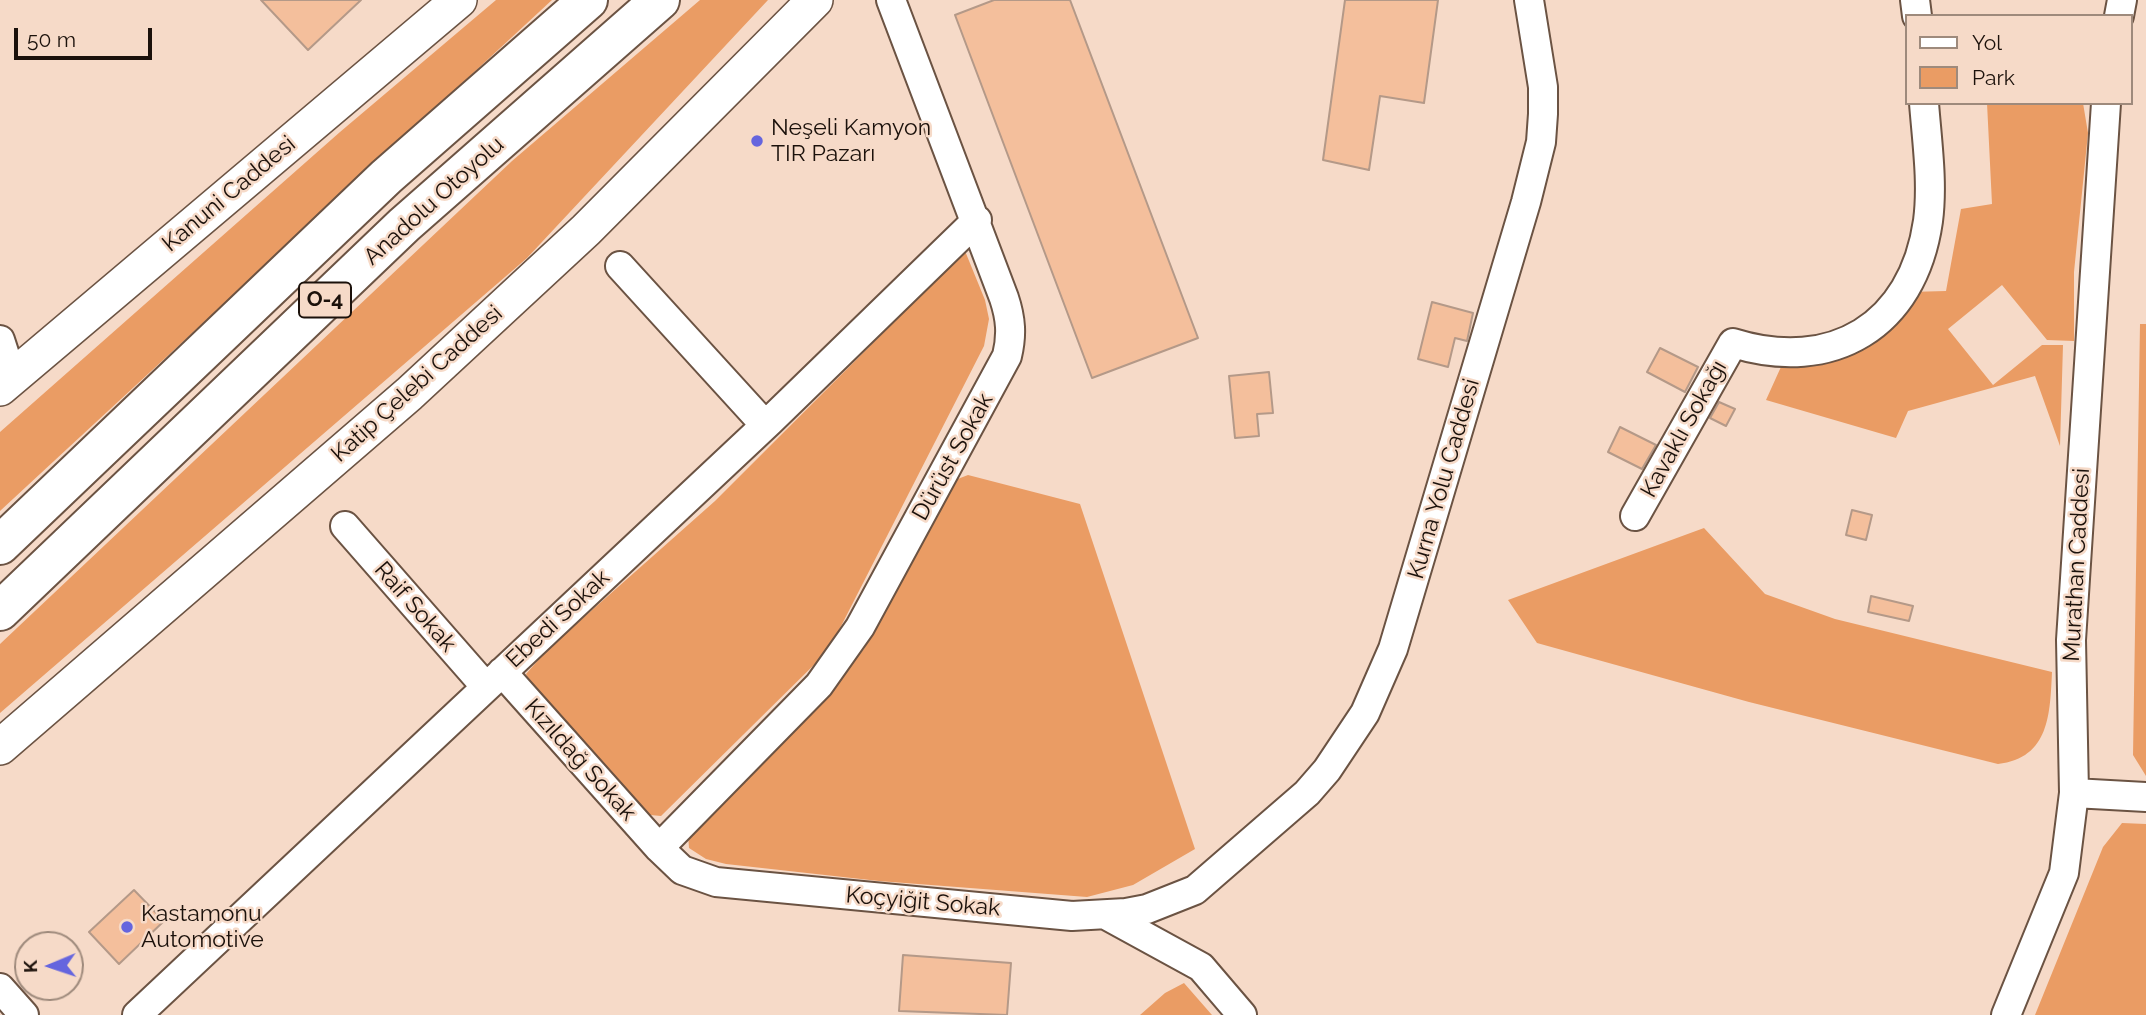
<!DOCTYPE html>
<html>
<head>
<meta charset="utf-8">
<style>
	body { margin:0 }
	#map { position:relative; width:2146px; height:1015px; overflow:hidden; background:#f6dac8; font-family:Raleway,sans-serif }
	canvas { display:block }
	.legend { position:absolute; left:1905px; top:14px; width:228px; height:91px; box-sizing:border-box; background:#f6dac8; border:2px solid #9e8a7c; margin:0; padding:9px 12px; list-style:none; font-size:21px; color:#1b110b }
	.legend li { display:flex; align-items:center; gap:14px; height:35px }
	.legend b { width:35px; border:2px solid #9e8a7c }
	.north { position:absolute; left:14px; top:931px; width:70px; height:70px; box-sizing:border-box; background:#f6dac8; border:2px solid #9e8a7c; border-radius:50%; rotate:268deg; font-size:19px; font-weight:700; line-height:28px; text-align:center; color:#1b110b }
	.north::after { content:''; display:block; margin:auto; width:24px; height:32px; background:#6565de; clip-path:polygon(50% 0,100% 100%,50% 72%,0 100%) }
	.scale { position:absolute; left:14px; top:28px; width:138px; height:32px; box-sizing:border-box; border:4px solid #1b110b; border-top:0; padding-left:9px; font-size:21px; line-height:24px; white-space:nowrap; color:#1b110b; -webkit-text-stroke:5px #f6dac8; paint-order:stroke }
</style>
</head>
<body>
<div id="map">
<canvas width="2146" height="1015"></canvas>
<ul class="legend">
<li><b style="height:9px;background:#fff"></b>Yol</li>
<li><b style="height:19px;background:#ea9c64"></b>Park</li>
</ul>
<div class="north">K</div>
<div class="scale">50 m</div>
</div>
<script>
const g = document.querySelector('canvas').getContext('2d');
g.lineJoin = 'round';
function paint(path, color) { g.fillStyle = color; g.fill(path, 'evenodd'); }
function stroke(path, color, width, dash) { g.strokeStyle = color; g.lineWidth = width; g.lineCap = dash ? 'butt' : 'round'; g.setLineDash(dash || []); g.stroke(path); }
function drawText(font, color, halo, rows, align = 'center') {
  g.font = font + ' Raleway,sans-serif'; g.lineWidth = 5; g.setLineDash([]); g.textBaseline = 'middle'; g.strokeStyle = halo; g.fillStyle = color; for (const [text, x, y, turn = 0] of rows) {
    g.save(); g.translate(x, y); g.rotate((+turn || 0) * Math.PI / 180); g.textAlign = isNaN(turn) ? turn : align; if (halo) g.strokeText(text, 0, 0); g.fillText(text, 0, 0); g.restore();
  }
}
const green = new Path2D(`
	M496,0H552L0,511V432L340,132Z
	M700,0H768L527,258L0,713V644L512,161Z
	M1987,103H2083L2088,133L2074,272V341L2047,340L2002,285L1948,329L1993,385L2042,345H2063L2060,446L2035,376L1908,411L1896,438L1766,400L1785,358L1909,292L1946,291L1961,209L1992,204Z
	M965,251L985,300L989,319L984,346L837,634L826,653L661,816L640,814L532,689L526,674L547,650L715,501Z
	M2140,324H2146V776L2133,755Z
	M968,475L1080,504L1195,849L1133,885L1087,897L879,881L726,864L706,859L689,848L688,834L837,681L864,649L950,482Z
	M1704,528L1765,594L1835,619L2052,672C2050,713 2050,758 1998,764L1749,702L1537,643L1508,600Z
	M2122,823L2146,824V1015H2035L2103,847Z
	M1184,983L1212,1015H1140L1165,993Z`);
const building = new Path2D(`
	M261,0H361L308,50Z
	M994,0H1070L1198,338L1092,378L955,15Z
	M1345,0H1438L1424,103L1380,96L1369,170L1323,160Z
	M1432,302L1473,313L1467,341L1455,338L1448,367L1418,359Z
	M1660,348L1698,367L1685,392L1647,372Z
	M1269,372L1273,413L1257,414L1259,436L1235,438L1229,376Z
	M1719,402L1735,409L1726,426L1710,418Z
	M1620,427L1656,445L1642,469L1608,452Z
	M1852,510L1872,515L1866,540L1846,535Z
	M1871,596L1913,606L1909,621L1868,612Z
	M134,890L164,921L119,964L89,932Z
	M903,955L1011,963L1007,1015L899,1011Z`);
const minor = new Path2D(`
	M1915,0L1917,16
	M2119,16L2122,0
	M620,266L765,425
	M0,340L12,377
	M1635,516L1733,343C1832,374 1913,326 1928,221C1933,183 1927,142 1924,103
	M345,526L486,687
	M502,672L659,848L682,870L716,882L1072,916L1126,913L1147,909L1195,890L1307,793L1327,770L1365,713L1393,649L1526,202L1541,142L1543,114V87L1529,0
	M2074,793L2146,797
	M659,848L819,685L860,627L1007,356C1012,335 1011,319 1004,298L891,0
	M1106,915L1201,967L1242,1015
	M0,988L24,1015
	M137,1015L770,421L977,220
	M2006,1015L2064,873L2074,793L2071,640L2106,103`);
const major = new Path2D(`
	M0,388L459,0
	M0,747L409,394L586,230L815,0`);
const highway = new Path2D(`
	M0,545L386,177L588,0
	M0,611L404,225L660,0`);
const markers = [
	[757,141,7,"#6565de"],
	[127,927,7,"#6565de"]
];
const shields = [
	[325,300,52]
];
const shieldNames = [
	["O-4",325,300]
];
const poiNames = [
	["Neşeli Kamyon",771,128],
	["TIR Pazarı",771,154],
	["Kastamonu",141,914],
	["Automotive",141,940]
];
const streetNames = [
	["Kanuni Caddesi",229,194,-40],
	["Anadolu Otoyolu",434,201,-42],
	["Katip Çelebi Caddesi",417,384,-42],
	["Kavaklı Sokağı",1684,429,-61],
	["Dürüst Sokak",953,457,-61],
	["Kurna Yolu Caddesi",1444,479,-74],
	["Murathan Caddesi",2077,565,-87],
	["Raif Sokak",415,607,49],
	["Ebedi Sokak",558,619,-43],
	["Kızıldağ Sokak",580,760,48],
	["Koçyiğit Sokak",923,902,5]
];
paint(green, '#ea9c64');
paint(building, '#f4bf9c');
stroke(building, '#b49988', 2);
stroke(minor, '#6b5343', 32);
stroke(major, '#6b5343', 38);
stroke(highway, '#6b5343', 42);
stroke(minor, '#fff', 28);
stroke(major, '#fff', 35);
stroke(highway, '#fff', 38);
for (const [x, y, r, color] of markers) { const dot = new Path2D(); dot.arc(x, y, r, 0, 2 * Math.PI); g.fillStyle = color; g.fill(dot); stroke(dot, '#f6dac8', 2.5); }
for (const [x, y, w] of shields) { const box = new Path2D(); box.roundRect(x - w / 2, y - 17.5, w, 35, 5); g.fillStyle = '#f6dac8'; g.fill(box); stroke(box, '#1b110b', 2); }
drawText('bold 21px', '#1b110b', null, shieldNames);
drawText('23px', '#1b110b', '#f6dac8', poiNames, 'left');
drawText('23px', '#1b110b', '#f6dac8', streetNames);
</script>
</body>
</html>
